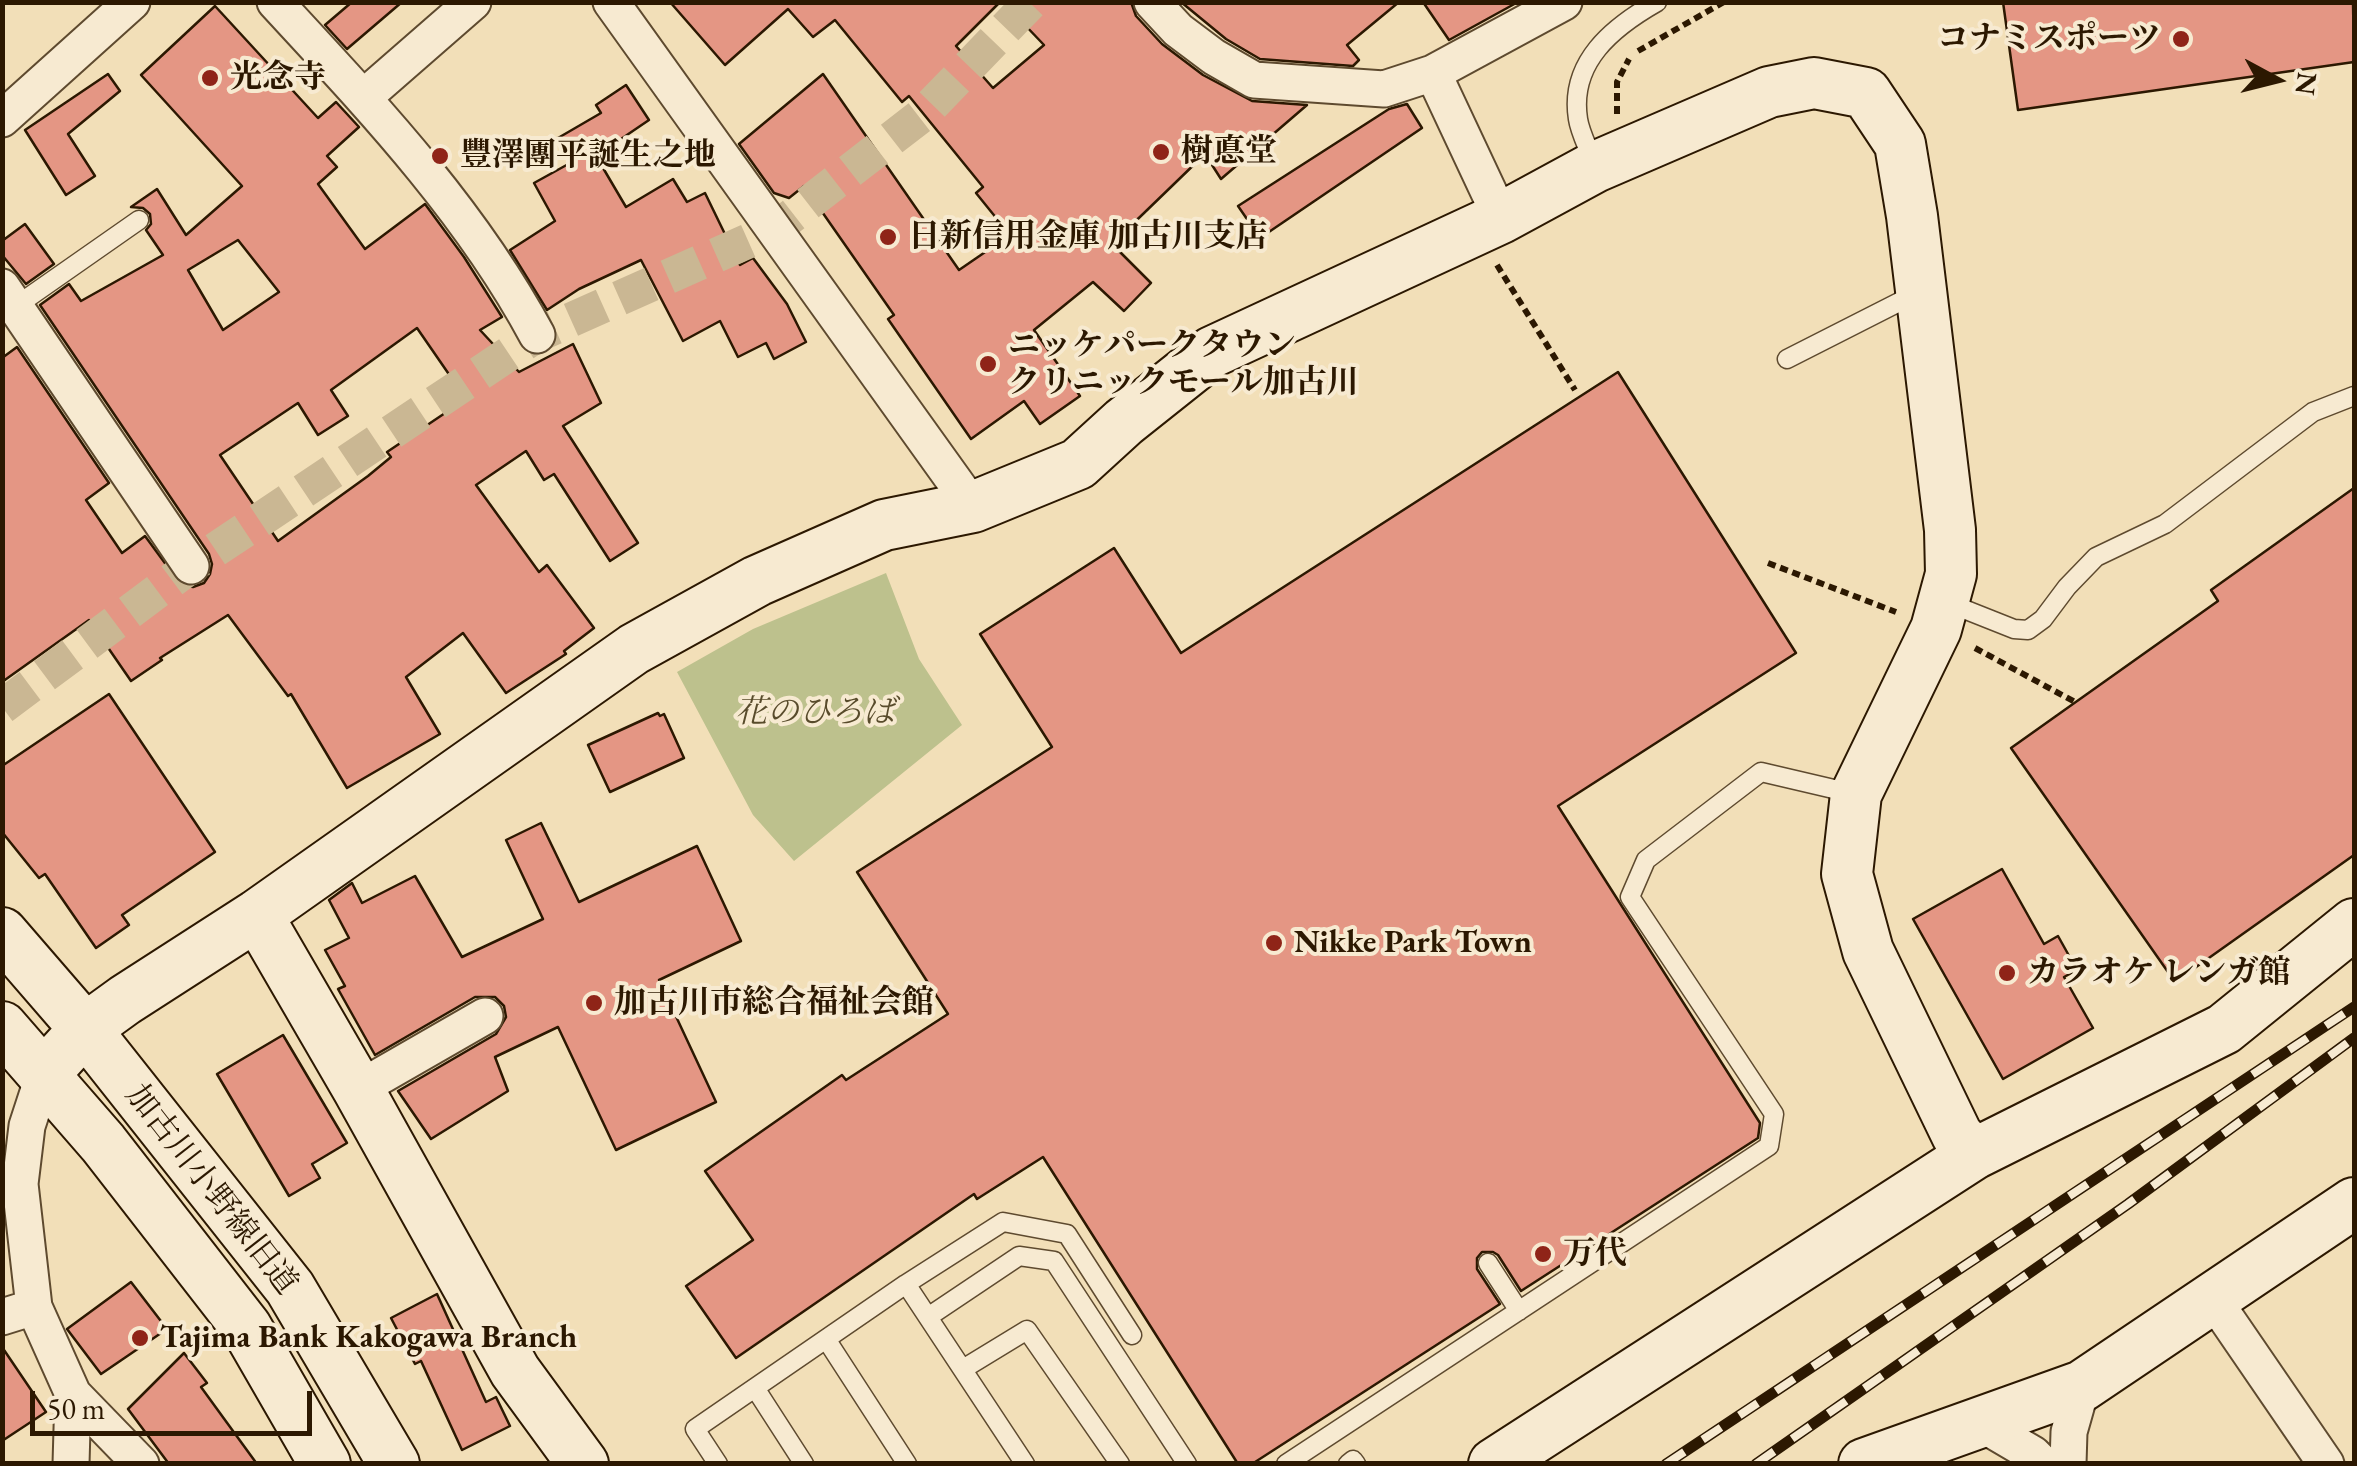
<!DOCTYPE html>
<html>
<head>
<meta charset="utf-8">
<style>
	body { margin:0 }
	#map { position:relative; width:2357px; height:1466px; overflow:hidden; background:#f2dfb8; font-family:"EB Garamond",serif }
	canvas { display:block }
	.frame { position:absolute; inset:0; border:5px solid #2c1801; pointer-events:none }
	.north { position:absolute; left:2227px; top:30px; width:100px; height:100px; -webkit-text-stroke:8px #f7ead1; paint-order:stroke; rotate:97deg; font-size:28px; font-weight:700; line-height:40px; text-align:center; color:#2c1801 }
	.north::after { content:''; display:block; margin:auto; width:35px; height:45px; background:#2c1801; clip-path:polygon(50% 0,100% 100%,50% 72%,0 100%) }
	.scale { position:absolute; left:30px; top:1391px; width:282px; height:45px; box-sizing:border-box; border:5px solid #2c1801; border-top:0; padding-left:12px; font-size:30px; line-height:35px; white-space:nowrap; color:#2c1801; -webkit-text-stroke:8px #f7ead1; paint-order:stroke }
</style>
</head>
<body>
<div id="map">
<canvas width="2357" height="1466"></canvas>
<div class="frame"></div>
<div class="north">N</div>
<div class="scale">50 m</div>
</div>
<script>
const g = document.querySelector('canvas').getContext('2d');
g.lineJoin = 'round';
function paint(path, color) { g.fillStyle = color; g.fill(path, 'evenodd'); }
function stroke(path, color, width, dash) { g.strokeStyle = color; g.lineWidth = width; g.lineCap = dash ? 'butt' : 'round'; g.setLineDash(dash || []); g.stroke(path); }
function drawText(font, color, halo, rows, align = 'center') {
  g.font = font + ' "EB Garamond","Noto Serif JP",serif'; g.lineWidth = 8; g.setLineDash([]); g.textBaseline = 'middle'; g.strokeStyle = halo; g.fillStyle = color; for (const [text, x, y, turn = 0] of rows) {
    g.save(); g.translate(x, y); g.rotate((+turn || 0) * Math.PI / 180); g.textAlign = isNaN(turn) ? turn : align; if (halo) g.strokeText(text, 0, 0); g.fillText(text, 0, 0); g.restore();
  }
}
const green = new Path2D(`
	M886,573L919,659L962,725L794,861L753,815L677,672L753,629Z`);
const building = new Path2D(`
	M352,2H402L347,49L325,25Z
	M670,2H1000L956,46L993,88L1044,45L1003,2H1131L1136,16L1162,44L1203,75L1252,101L1307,105L1221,179L1205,154L1112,244L1151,283L1124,311L1093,282L1034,330L1080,396L1040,424L1024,401L971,439L888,319L894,315L804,186L789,198L774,193L739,144L823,74L959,270L1010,235L976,193L983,187L909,96L902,102L835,20L813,37L788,9L725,65Z
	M1181,2H1399L1347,45L1359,60L1353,66L1260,59L1226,39Z
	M1423,2H1518L1449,40Z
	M2003,2H2353L2354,62L2018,110Z
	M215,6L318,118L336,102L359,127L327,156L337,167L318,184L365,249L425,204L464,257L502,317L480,330L519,372L573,344L601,403L563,426L638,543L610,561L554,474L544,480L526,451L476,485L539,572L547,565L594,628L564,651L566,654L506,693L463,633L406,677L440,734L347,788L291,694L288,696L228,615L160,658L162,660L131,681L89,620L2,682V358L17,347L109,483L86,500L122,553L145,536L181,585L193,587L204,583L210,574L212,564L209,554L40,305L69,284L81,301L163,255L146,230L151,224L150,214L143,208L131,207L157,189L186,235L242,186L141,75ZM238,240L279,292L223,330L188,270ZM417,328L466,399L387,452L391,457L368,476L278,541L220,455L298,403L318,435L348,416L331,390Z
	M108,74L120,91L68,134L95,176L66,195L25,130Z
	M626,85L649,120L596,156L626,207L673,179L687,202L705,193L740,265L753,258L787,304L806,342L774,359L766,343L738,357L720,321L683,341L641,260L579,289L547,310L510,250L555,221L534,183L572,162L558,138L601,113L596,105Z
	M1407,104L1422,128L1260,238L1238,206L1389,109Z
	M25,224L54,264L26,284L2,255V241Z
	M1618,372L1796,653L1558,806L1760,1123L1758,1138L1521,1291L1498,1255L1493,1252H1482L1477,1258V1269L1500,1304L1252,1464H1238L1043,1157L977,1199L974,1194L736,1358L686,1286L753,1240L705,1171L842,1075L846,1080L948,1014L857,872L1052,747L980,634L1114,548L1181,653Z
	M2354,488V855L2175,982L2011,748L2218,601L2211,590Z
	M109,694L215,852L122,915L129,925L96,948L45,874L39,878L2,832V766Z
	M658,713L660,716L664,714L684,758L610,792L588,745Z
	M541,823L579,902L697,846L741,941L659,980L716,1102L616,1150L558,1027L495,1057L508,1091L431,1139L398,1091L496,1034L506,1017L504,1006L495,997H475L375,1055L338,989L345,986L325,950L349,938L329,900L352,883L362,903L415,876L462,957L543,919L506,840Z
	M2002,869L2044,944L2058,936L2077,970L2064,977L2093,1028L2003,1079L1913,919Z
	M283,1035L347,1143L312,1164L320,1178L289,1196L217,1074Z
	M131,1282L167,1329L101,1374L67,1329Z
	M437,1294L486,1402L496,1397L510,1426L462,1450L421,1361L415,1364L391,1318Z
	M2,1347L46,1412L2,1441Z
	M184,1353L207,1383L201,1387L257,1464H169L128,1409Z`);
const streetTunnel = new Path2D(`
	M2,707L191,566L537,335L775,229L922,115L1031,2`);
const path = new Path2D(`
	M1638,51L1724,2
	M1617,114V82L1629,59
	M1497,265L1575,390
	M1768,563L1896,612
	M1975,648L2075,702`);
const lane = new Path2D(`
	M1594,164C1589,149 1580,133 1578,119C1569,62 1613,27 1657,2
	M16,306L139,220
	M1787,359L1917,293
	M1946,602L2014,629L2028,630L2043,619L2067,587L2096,557L2165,524L2313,412L2354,396
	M1488,1263L1519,1311
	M906,1284L1025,1464
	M928,1317L1019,1256L1054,1261L1187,1464
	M826,1339L907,1464
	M963,1369L1027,1330L1120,1464
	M755,1388L804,1464
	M718,1464L695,1429L906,1284L1003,1222L1067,1234L1132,1335
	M1286,1464L1769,1146L1774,1114L1630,897L1646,860L1761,772L1855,794
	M1348,1464L1353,1460L1356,1464`);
const street = new Path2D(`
	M275,2C371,106 470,210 537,335
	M611,2L973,507
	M1152,2L1178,30L1214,57L1254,80L1384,89L1433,73L1564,2
	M1433,73L1501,218
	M363,98L473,2
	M2,119L132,2
	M2,287L191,566
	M44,1074L27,1126L20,1184L34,1307L73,1394L141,1464
	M358,1089L485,1016
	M2213,1299L2326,1464
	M2,1317L34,1307
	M1980,1423L2033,1454L2043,1464
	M71,1464L73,1394
	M2068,1464L2069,1432L2082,1386`);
const secondary = new Path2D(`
	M257,915L358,1089L515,1371L583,1464
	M2,933L85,1029L290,1288L394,1464
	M2,1027L103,1143L246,1327L325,1464
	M44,1074L85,1029L125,1000L257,915L634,649L757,581L884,525L973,507L1078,464L1124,422L1212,352L1501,218L1595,167L1769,92L1814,83L1866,93L1900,144L1912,216L1950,530L1951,574L1936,629L1856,794L1847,874L1868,951L1957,1135L1974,1154
	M1494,1464L1974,1154L2224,1029L2354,924
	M1864,1464L2082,1386L2354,1203`);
const rail = new Path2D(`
	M1666,1464L2354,1007
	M1756,1464L2128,1204L2354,1038`);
const markers = [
	[2181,39,10,"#8f2418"],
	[210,78,10,"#8f2418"],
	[1161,152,10,"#8f2418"],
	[440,156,10,"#8f2418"],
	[888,237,10,"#8f2418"],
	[988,364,10,"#8f2418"],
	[1274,943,10,"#8f2418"],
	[2007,973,10,"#8f2418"],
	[594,1003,10,"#8f2418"],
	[1543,1254,10,"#8f2418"],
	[140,1338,10,"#8f2418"]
];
const poiNames = [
	["コナミスポーツ",2161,39,"right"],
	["光念寺",230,78],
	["樹悳堂",1181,152],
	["豐澤團平誕生之地",460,156],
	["日新信用金庫 加古川支店",908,237],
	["ニッケパークタウン",1008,346],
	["クリニックモール加古川",1008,383],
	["Nikke Park Town",1294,943],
	["カラオケ レンガ館",2027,973],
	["加古川市総合福祉会館",614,1003],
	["万代",1563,1254],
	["Tajima Bank Kakogawa Branch",160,1338]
];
const parkNames = [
	["花のひろば",815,713]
];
const streetNames = [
	["加古川小野線旧道",211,1190,52]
];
paint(green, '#bdc18d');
paint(building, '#e49684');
stroke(building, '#2c1801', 2.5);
stroke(streetTunnel, '#cab793', 35, [35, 18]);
stroke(lane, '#5e4a2f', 21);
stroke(street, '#5e4a2f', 39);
stroke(secondary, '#2c1801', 54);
stroke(path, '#2c1801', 6, [8, 5]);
stroke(lane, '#f7ead1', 18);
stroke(street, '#f7ead1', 35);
stroke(secondary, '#f7ead1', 50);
stroke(rail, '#2c1801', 11);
stroke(rail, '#f7ead1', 8, [22]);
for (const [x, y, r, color] of markers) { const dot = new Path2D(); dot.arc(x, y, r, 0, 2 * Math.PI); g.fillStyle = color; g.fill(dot); stroke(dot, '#f7ead1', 4); }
drawText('bold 32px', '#2c1801', '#f7ead1', poiNames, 'left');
drawText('italic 32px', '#584b2b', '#f7ead1', parkNames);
drawText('32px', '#2c1801', '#f7ead1', streetNames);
</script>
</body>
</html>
